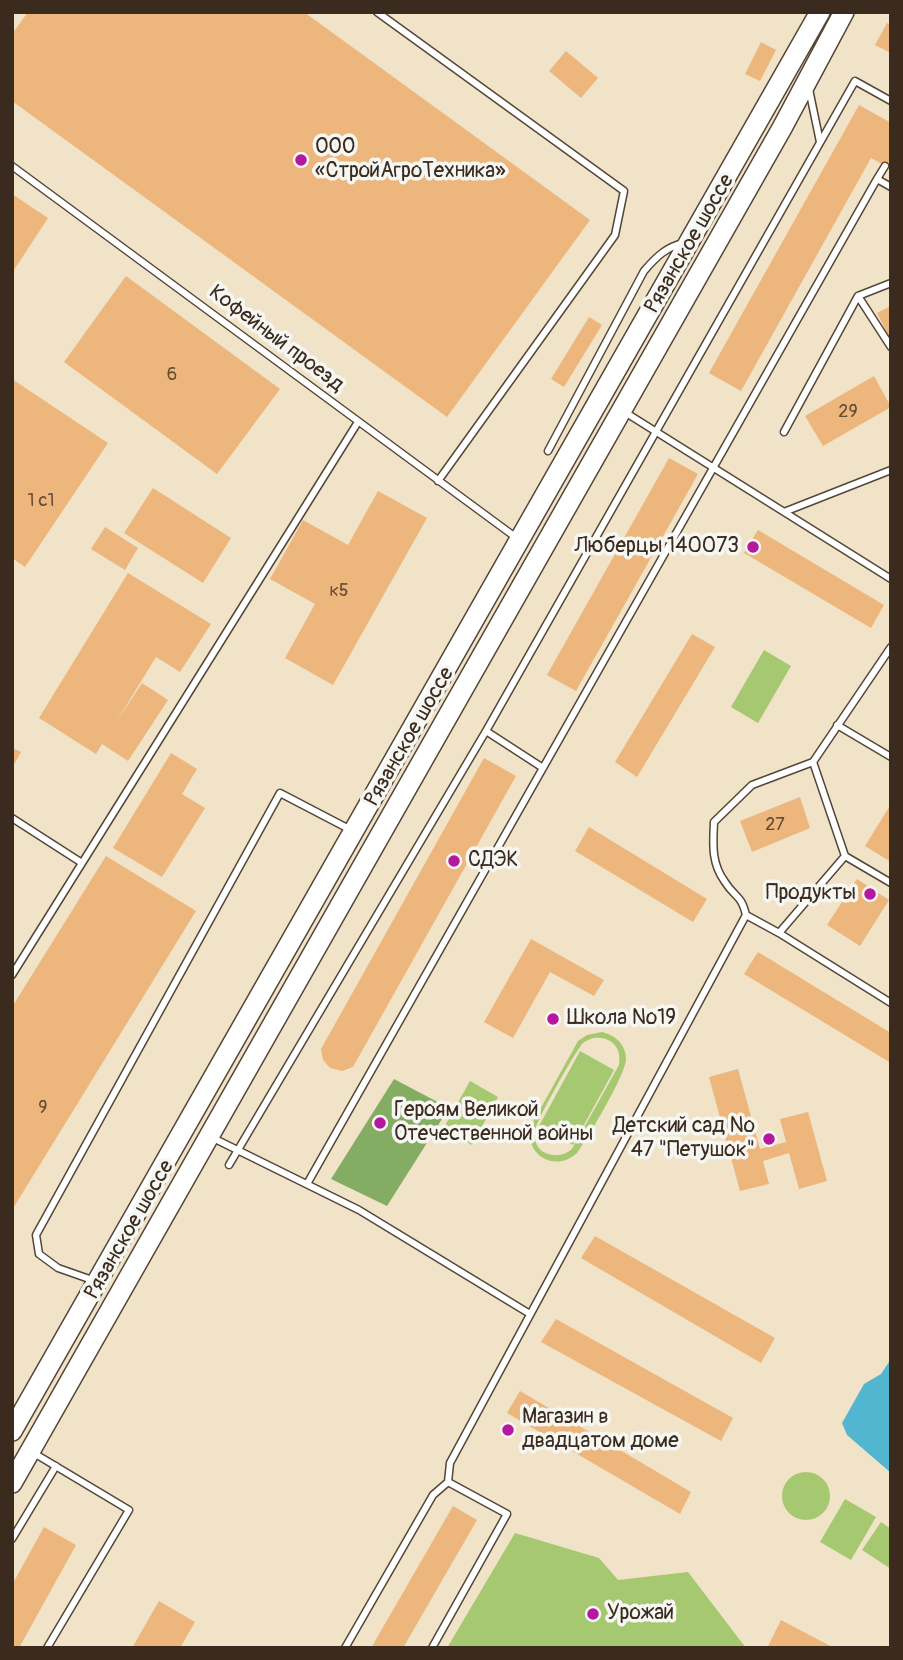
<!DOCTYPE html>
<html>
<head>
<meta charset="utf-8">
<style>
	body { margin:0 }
	#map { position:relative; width:903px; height:1660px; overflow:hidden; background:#f0e3c8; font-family:Pangolin,sans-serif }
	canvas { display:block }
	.frame { position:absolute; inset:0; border:14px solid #3b2a1e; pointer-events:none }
</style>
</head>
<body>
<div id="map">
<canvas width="903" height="1660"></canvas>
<div class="frame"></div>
</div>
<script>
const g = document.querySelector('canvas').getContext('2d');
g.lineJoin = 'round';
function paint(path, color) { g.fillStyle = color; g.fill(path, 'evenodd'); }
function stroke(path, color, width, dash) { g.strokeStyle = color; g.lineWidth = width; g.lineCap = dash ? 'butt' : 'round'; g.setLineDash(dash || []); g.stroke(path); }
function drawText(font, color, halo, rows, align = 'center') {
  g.font = font + ' Pangolin,sans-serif'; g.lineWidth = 7; g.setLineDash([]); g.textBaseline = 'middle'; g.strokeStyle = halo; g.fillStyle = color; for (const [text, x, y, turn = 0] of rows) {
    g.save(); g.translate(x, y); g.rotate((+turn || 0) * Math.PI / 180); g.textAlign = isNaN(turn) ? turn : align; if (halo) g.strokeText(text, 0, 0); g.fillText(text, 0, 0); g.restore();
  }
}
const green = new Path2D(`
	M764,650L791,666L758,723L731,707Z
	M602,1032C615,1035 626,1044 626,1059C626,1074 588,1138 577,1153C553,1175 520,1151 533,1122L578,1041L587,1035ZM593,1038C611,1036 622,1047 619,1065L572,1149C558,1162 531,1154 535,1131C537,1119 575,1052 583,1043C587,1040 588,1040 593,1038Z
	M580,1051L614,1070L573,1145L539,1126Z
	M470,1081L498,1097L472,1145L443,1129Z
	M782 1496a24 24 0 1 1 48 0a24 24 0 1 1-48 0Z
	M845,1499L876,1517L851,1560L820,1542Z
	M881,1522L891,1529V1569L862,1550Z
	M515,1533L599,1558L618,1580L688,1572L746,1648H447Z`);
const forest = new Path2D(`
	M394,1079L449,1108L387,1206L331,1179Z`);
const water = new Path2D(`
	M891,1359V1473L847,1435L842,1423L864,1384L881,1374Z`);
const building = new Path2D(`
	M28,12H304L590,220L447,417L12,101V34Z
	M887,23L891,25V53L875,45Z
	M761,42L776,50L760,81L745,74Z
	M566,51L598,78L581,98L549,71Z
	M859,105L891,123V169L871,158L741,391L709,373Z
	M12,194L48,218L12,273Z
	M126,276L280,389L217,474L64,362Z
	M891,306V340L877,313Z
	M589,317L602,325L564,387L551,379Z
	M874,376L891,407L823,446L805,416Z
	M12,379L108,443L25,567L12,558Z
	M669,458L698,474L576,691L547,675Z
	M153,488L231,538L203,583L124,533Z
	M378,491L427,518L333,685L285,658L315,604L270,579L303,520L348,545Z
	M105,527L138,548L125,570L91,549Z
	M758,530L884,605L871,628L744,553Z
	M128,573L211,624L180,672L156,657L115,724L142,683L168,700L128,761L102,744L96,754L39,718Z
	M692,634L715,647L637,777L615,762Z
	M12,748L21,752L12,768Z
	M171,753L197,769L182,794L205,808L162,877L113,848Z
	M484,758L516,776L353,1067L342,1071L330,1068L323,1060L321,1049Z
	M800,797L810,828L752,852L740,821Z
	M891,804V862L865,846Z
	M589,827L707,899L693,922L575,851Z
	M106,856L196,911L12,1210V1007Z
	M857,879L889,900L860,946L827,925Z
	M531,939L604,980L594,996L550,972L513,1038L484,1022Z
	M758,952L891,1033V1063L744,974Z
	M738,1069L760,1149L786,1142L780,1119L808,1112L827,1181L799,1189L789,1153L763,1161L769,1184L740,1191L709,1077Z
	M595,1236L775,1338L761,1363L581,1258Z
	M556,1319L733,1418L721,1441L541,1342Z
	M520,1391L691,1492L680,1514L507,1413Z
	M453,1506L477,1520L403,1648H371Z
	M44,1527L76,1545L19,1648H12V1585Z
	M159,1601L195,1622L180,1648H132Z
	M781,1620L834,1648H767Z`);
const lane = new Path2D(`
	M377,12L624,191L615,235L438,481
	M809,89L820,142
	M12,166L518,539
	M877,179L885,166
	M891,283L858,296L891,347
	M623,411L891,579
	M784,432L858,296
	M548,451L644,271C656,257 666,247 684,243
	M784,512L891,470
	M837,725L891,757
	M543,768L486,731L855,81L891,101
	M12,818L82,863
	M845,856L891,883
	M746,915L779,933L845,856L813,762
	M779,933L891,1003
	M12,975L358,422
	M211,1137L359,1210L530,1314
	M229,1165L486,731
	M307,1184L877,179L891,187
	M95,1281L58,1268L39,1254L36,1235L280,793L351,830
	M32,1452L129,1510L47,1648
	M448,1482L450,1463L746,915C741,894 735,898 725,882C711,863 713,844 714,822L752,785L813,762L891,647
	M12,1539L56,1466
	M345,1648L433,1495L448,1482L507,1514L432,1648`);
const primary = new Path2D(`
	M12,1431L820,12
	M12,1483L782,128L844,12`);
const markers = [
	[301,160,7,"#b5179e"],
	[753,547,7,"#b5179e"],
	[454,861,7,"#b5179e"],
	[870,894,7,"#b5179e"],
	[553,1019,7,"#b5179e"],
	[380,1123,7,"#b5179e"],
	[769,1139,7,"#b5179e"],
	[508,1430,7,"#b5179e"],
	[593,1614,7,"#b5179e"]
];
const numberNames = [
	["6",172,375],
	["29",848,412],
	["1 с1",41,501],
	["к5",339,591],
	["27",775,825],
	["9",43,1108]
];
const poiNames = [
	["ООО",315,148],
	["«СтройАгроТехника»",315,172],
	["Люберцы 140073",739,547,"right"],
	["СДЭК",468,861],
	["Продукты",856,894,"right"],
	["Школа №19",567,1019],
	["Героям Великой",394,1111],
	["Отечественной войны",394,1135],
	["Детский сад №",755,1127,"right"],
	["47 \"Петушок\"",755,1151,"right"],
	["Магазин в",522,1418],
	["двадцатом доме",522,1442],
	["Урожай",607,1614]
];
const streetNames = [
	["Рязанское шоссе",690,244,-60],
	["Кофейный проезд",276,339,37],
	["Рязанское шоссе",410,737,-60],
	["Рязанское шоссе",130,1230,-60]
];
paint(green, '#a6c871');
paint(forest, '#84ac63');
paint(water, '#52b6d1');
paint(building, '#ecb67d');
stroke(lane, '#564638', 9);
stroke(primary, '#564638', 22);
stroke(lane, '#fff', 6);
stroke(primary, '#fff', 19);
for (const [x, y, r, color] of markers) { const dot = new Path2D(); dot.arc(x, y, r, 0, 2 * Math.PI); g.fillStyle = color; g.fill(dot); stroke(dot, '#f6f6f2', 2.5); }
drawText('18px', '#674d36', null, numberNames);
drawText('21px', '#3b2a1e', '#f6f6f2', poiNames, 'left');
drawText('21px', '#3b2a1e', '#f6f6f2', streetNames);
</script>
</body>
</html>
